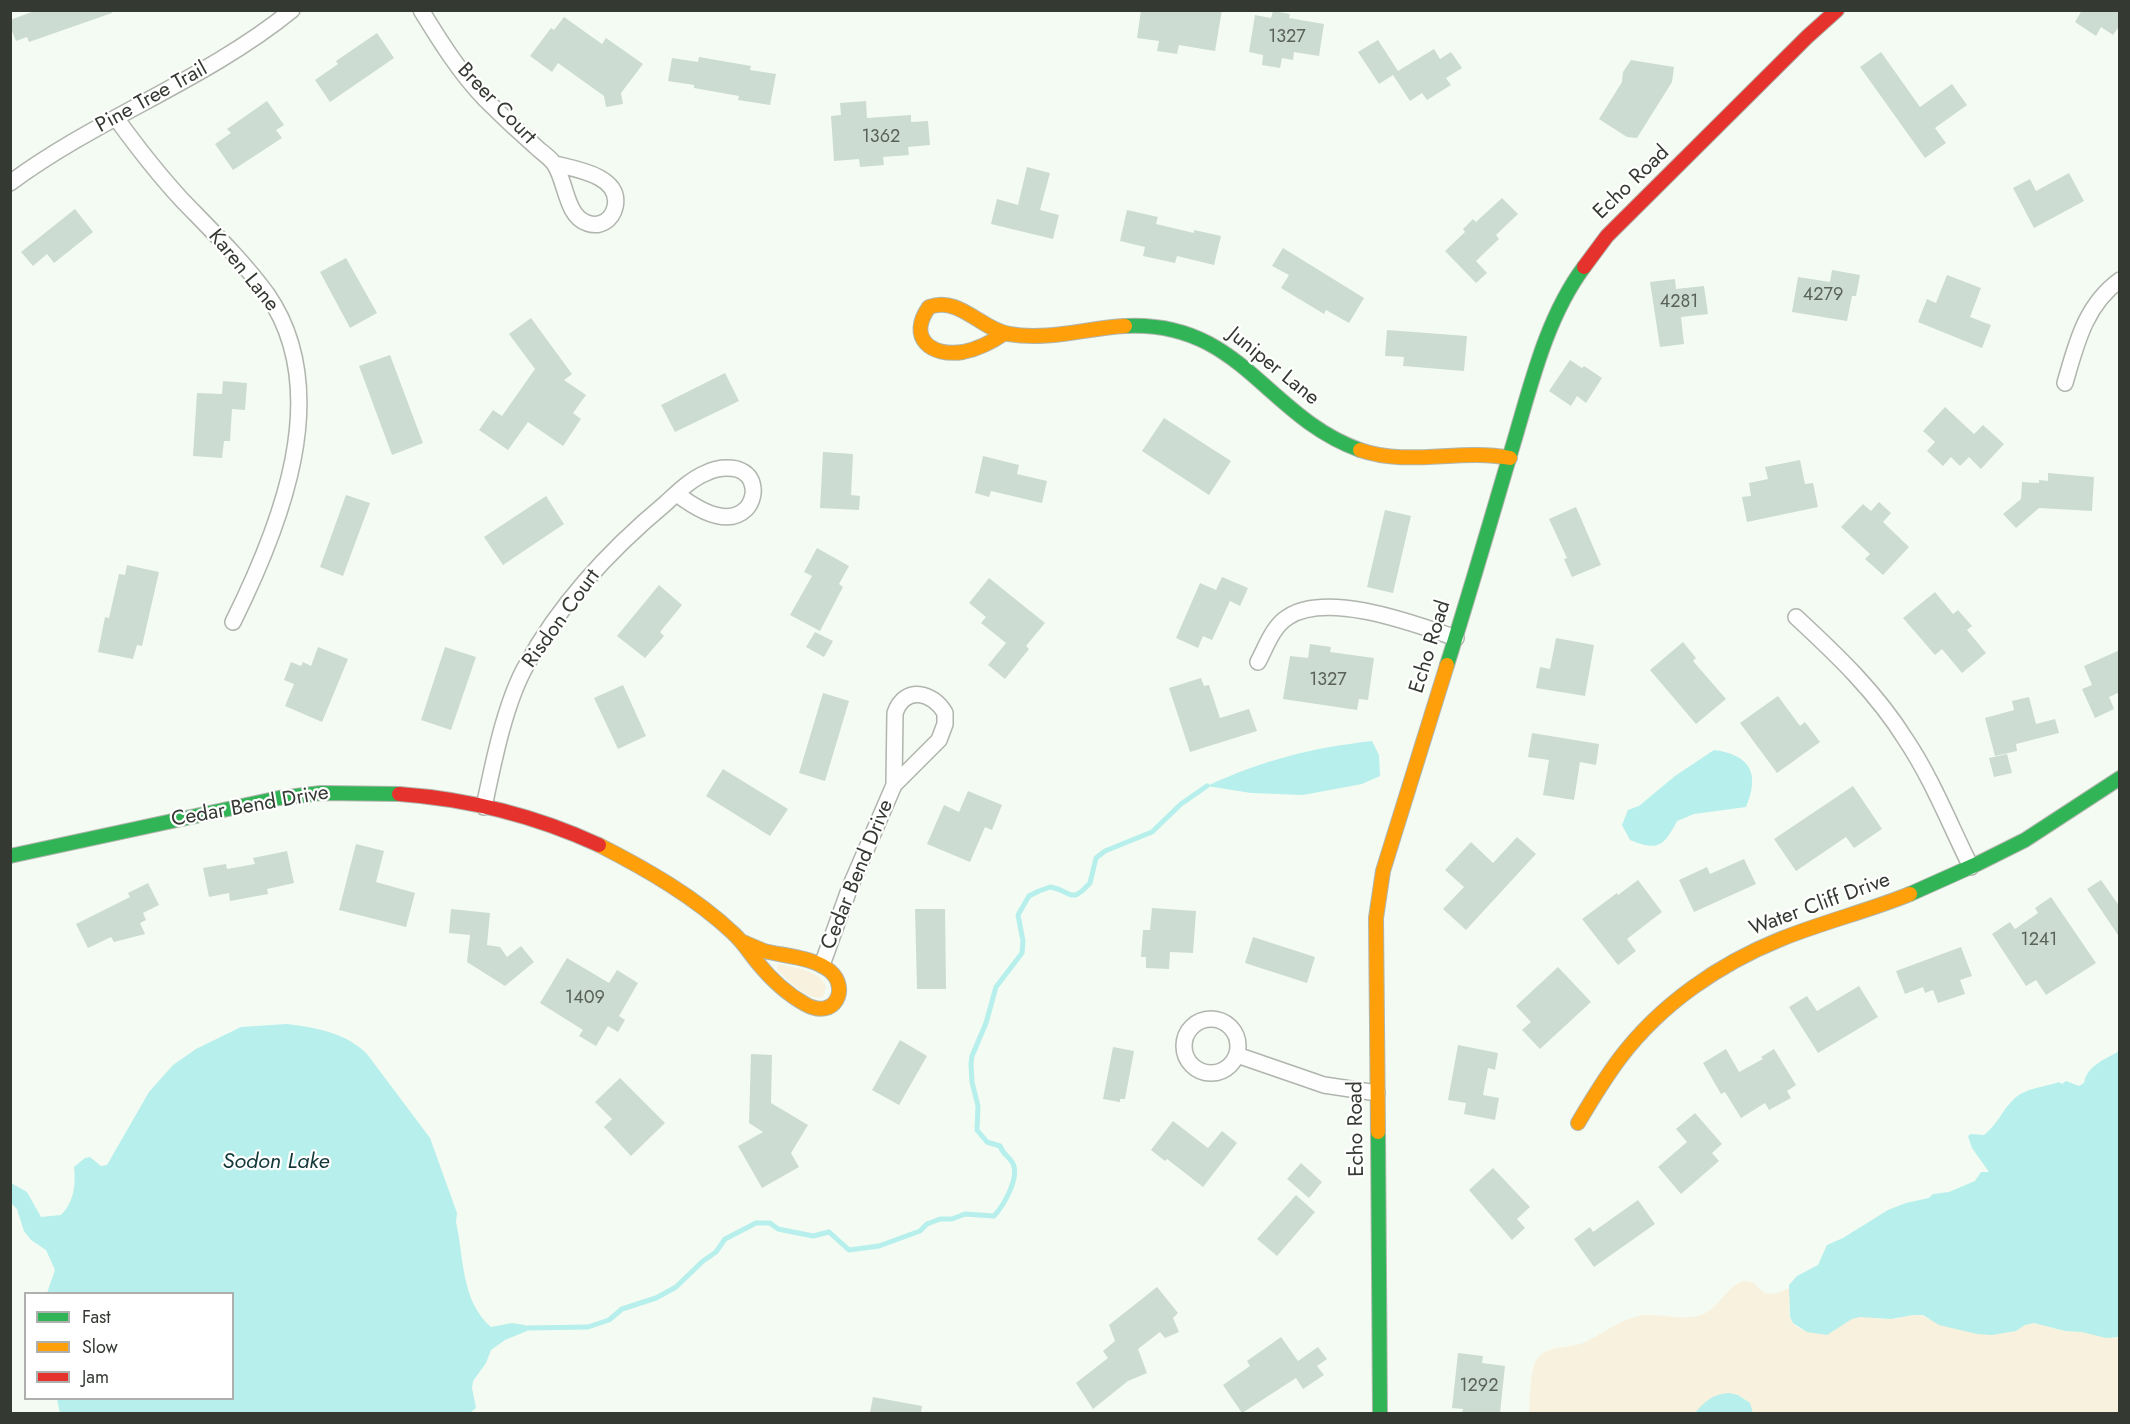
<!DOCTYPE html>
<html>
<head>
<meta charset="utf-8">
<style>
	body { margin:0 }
	#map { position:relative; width:2130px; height:1424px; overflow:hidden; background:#f4fbf2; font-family:Jost,sans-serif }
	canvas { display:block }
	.frame { position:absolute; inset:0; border:12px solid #343932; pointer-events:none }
	.legend { position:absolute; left:24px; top:1292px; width:210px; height:108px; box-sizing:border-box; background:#fff; border:2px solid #aeb0ad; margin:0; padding:8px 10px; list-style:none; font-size:18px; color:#343932 }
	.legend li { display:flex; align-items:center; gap:12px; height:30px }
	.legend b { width:30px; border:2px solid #aeb0ad }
</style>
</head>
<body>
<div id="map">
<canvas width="2130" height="1424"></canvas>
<div class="frame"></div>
<ul class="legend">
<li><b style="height:8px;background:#30b455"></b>Fast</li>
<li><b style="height:8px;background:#ff9f0a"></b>Slow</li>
<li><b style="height:8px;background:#e5322d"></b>Jam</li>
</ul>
</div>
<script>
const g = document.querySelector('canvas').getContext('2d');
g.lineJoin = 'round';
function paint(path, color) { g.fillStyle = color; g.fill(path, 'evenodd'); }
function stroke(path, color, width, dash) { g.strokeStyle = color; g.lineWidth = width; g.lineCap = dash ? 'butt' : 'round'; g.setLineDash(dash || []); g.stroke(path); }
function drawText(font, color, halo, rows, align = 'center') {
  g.font = font + ' Jost,sans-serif'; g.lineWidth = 4.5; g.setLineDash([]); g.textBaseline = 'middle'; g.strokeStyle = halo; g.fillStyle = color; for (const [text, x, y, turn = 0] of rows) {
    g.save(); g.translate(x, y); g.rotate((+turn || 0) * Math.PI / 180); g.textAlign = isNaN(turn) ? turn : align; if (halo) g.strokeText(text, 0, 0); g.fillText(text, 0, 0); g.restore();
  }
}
const green = new Path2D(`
	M780,964C795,968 820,970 826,987L823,997C807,1002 787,979 777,969V965Z
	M1743,1281C1765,1280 1755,1305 1789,1288C1791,1296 1789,1304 1789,1312C1791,1335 1818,1333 1833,1332C1838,1325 1845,1320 1853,1318C1865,1315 1879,1320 1891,1319C1904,1319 1916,1310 1928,1319L1992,1335L2016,1331L2025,1325L2034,1323L2065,1331L2082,1332L2114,1338L2119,1337V1413H1753C1743,1382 1711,1394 1695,1413L1529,1414C1530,1401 1530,1368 1537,1359C1547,1345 1568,1349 1583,1343C1604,1334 1622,1317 1646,1315C1665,1314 1682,1321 1701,1315C1719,1309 1725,1288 1743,1281Z`);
const water = new Path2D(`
	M1372,741L1379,755L1380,776L1362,784L1303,795L1251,793L1207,786C1263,760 1311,748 1372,741Z
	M1714,750C1751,755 1760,774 1746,807L1694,814L1677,821C1664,847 1657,851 1630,840L1622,825L1628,810L1639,806L1675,776Z
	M287,1024C316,1028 345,1032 367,1054L430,1138L457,1213L456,1222C464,1258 461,1301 491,1327L512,1323L525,1325L527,1331L505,1340L491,1350L486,1363L473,1381L472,1388L476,1408L470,1413H60L57,1399L232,1398V1294L47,1293L55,1270L46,1250L31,1240L24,1231L17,1209L11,1203V1183L27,1192L41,1217L61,1215C74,1202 76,1185 74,1167L85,1158L90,1157L101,1166L107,1165L149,1092L173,1065L196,1049L241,1027Z
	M2119,1051V1337L2106,1338L2082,1332L2065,1331L2034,1323L2025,1325L2016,1331L1992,1335L1977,1334L1939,1325L1923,1315H1913L1891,1319L1860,1317L1852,1319L1827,1335L1807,1332L1793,1323L1790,1317L1789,1285L1797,1276L1818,1265L1827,1245L1843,1238L1888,1210L1906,1203L1929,1198L1933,1194L1949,1192L1975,1181L1981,1172H1989L1972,1148L1968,1136L1971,1134L1984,1135C1999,1123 2002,1110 2014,1099C2025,1088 2045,1087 2059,1082L2062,1084L2066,1081L2079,1086L2084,1083C2087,1065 2105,1060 2119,1051Z
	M1729,1393L1738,1395L1750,1403L1753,1413H1695C1705,1401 1713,1394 1729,1393Z`);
const stream = new Path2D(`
	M527,1328L588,1327L609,1320L622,1309L656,1298L676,1287L703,1261L716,1252L725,1239L756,1223H770L778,1229L813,1236L829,1232L849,1250L879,1246L920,1231L927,1224L940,1219H952L965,1214L994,1216C1004,1205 1021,1176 1012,1162C1008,1156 1003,1154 1000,1146L987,1142L977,1130L978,1106L972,1082L971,1064L972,1056L986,1023L996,987L1022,953L1023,941L1018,915L1029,896L1039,891L1050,887L1058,889L1071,895H1076L1082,891L1090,883L1096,858L1105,851L1152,832L1181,804L1207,786`);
const building = new Path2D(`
	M37,10H111L112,13L29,42L27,37L16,41L10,26V20Z
	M1141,10H1222L1215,51L1179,45L1177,54L1157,51L1159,41L1137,38Z
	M2082,10H2120V25L2113,35L2101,27L2096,36L2075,22Z
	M1273,11L1290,14L1289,18L1324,24L1319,56L1294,52L1293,60L1282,58L1280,68L1262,65L1263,55L1249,52L1255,15L1271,18Z
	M564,17L602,44L606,38L643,64L621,93L623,104L606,107L604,96L558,63L552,72L530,56L551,28L554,30Z
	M377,33L394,58L330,102L315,80L338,64L336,61Z
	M1378,40L1398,71L1434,49L1440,59L1451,52L1462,68L1446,78L1451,85L1427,100L1422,93L1410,101L1393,75L1379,84L1358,52Z
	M1881,52L1920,107L1952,84L1967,105L1935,128L1946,143L1925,158L1860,67Z
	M699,57L751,66L750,70L776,74L770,105L738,100L739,96L694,88V85L668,81L672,58L698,62Z
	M1631,60L1674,67L1672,82L1637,138L1627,137L1599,119L1622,82L1623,72Z
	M267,101L284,125L276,130L282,138L233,170L215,144L231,133L227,129Z
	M866,101L867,118L911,115V122L928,121L930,145L908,147L909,155L883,157L884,165L860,167L859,159L834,161L831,116L841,115L840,103Z
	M1027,167L1050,173L1040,210L1059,215L1053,239L991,224L997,199L1018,205Z
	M2069,173L2084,201L2034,228L2013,188L2030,179L2036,191Z
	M1502,198L1518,214L1496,235L1499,239L1476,261L1487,273L1476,283L1445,251L1465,232L1463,229L1473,219L1476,222Z
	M75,209L93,232L54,263L47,254L33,266L21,252Z
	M1127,210L1158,217L1156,224L1194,233V230L1221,236L1214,265L1177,256L1175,263L1143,256L1145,247L1120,241Z
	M1283,248L1364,298L1349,323L1326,310L1324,314L1281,288L1289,275L1272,266Z
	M346,258L377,313L350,328L320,272Z
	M1832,270L1860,275L1856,296H1852L1847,321L1792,312L1798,277L1830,282Z
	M1947,275L1981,288L1970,317L1991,325L1982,348L1918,322L1927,299L1936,303Z
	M1675,279L1676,289L1704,286L1708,314L1681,317L1684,344L1660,347L1650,282Z
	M531,318L572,374L564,380L586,395L573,413L581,419L563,446L528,422L508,450L479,430L493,410L502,416L535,369L509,334Z
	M1387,330L1467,336L1464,371L1403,366L1404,357L1385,356Z
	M390,355L423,443L392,455L359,366Z
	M1570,360L1582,368L1584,366L1602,378L1586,403L1577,396L1571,406L1549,391Z
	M725,373L739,401L675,432L661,405Z
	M223,381L247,383L245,410L232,409L230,441H224L222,458L193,456L197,393L222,394Z
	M1945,407L1974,434L1983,425L2004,444L1981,469L1969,457L1960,466L1951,457L1943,466L1927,451L1935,442L1923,431Z
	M1164,418L1231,461L1209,495L1142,451Z
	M823,452L853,454L851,495L860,496L859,510L820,508Z
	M983,456L1019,465L1017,474L1047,481L1042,503L991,491L989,497L975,493Z
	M1800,460L1805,484L1813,483L1818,507L1747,522L1742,497L1751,496L1749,483L1768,479L1765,467Z
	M2048,473L2094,477L2092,511L2039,508L2016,528L2003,514L2021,499L2022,482L2039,483V480L2048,481Z
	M346,495L370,503L343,576L320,567Z
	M546,496L564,524L503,565L484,537Z
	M1879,502L1891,513L1883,522L1909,547L1883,575L1865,559L1870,554L1841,527L1863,504L1871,511Z
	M1576,507L1601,565L1572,577L1564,559L1567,558L1549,519Z
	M1385,510L1411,516L1393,593L1367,587Z
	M817,548L849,566L839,584L843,587L820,631L790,615L812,576L804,572Z
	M127,565L159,572L142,646L137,645L133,659L98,652L105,617L109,618L119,574L125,575Z
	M1222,577L1248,588L1240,606L1230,601L1212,640L1203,636L1198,648L1176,638L1200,583L1216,590Z
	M989,578L1045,623L1026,646L1029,649L1005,679L988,665L1006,643L981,623L986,617L969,603Z
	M659,585L682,605L660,632L664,636L645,658L617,636Z
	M1935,592L1953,614L1958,610L1972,626L1967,630L1986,653L1962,673L1942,649L1935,655L1903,618Z
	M815,632L833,641L824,657L806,647Z
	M1556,638L1594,645L1585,696L1536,688L1540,667L1550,669Z
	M1683,642L1696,658L1693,661L1726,699L1696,724L1650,670Z
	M1310,644L1331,647L1330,652L1374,658L1368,700L1359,699L1357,710L1283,699L1290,656L1308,658Z
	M318,647L348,659L322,722L285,706L294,684L284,680L291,662L301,666L303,662L311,666Z
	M445,647L476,657L451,730L421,720Z
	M2120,650V692L2109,697L2114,709L2095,718L2082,689L2092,685L2084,666Z
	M1201,678L1204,686L1209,685L1220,718L1249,709L1257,731L1190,752L1169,688Z
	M623,685L646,736L618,749L594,698Z
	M823,693L849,701L825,781L799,773Z
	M1778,696L1800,726L1805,722L1820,742L1777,773L1740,723Z
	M2029,697L2036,724L2055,719L2059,733L2016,744L2017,751L1995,756L1985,718L2014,710L2012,701Z
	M1532,733L1599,744L1596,765L1580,762L1574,800L1543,795L1549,760L1528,757Z
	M2007,754L2012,773L1994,777L1989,758Z
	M723,769L788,809L770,836L706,796Z
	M1853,786L1882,829L1854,848L1846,837L1796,871L1774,839Z
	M968,791L1002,805L992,830L985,827L970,862L927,844L944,805L959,812Z
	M1517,837L1536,854L1466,930L1443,909L1464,887L1445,870L1471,842L1493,863Z
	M356,844L384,851L376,882L415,893L406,927L339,910Z
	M287,851L294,883L267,889L268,894L230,901L229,893L209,897L203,868L226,864L227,869L255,864L253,858Z
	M1744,859L1756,884L1694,912L1679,880L1707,867L1710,874Z
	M1638,880L1662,912L1627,939L1636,951L1618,965L1582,919L1617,893L1618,895Z
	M2101,880L2120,907V938L2087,889Z
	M148,883L159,905L143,913L146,920L140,923L145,934L114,942L111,937L88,948L76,924L130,897L128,893Z
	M2051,897L2096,963L2046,995L2036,980L2026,986L1992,934L2010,922L2015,929L2038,913L2035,908Z
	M1152,908L1196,911L1193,953L1170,952L1169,969L1146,968V957H1141L1143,930H1150Z
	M451,909L490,913L487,945L500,947L507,957L521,946L534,962L505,986L467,962L470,935L449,933Z
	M915,909H945L946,989H917Z
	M1253,937L1315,957L1307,983L1245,963Z
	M1961,947L1972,976L1960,980L1965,994L1938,1003L1933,990L1925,993L1923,987L1905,994L1896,971Z
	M567,958L609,983L617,970L638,983L619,1016L625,1020L618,1032L608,1026L596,1046L579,1036L583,1030L540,1003Z
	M1558,967L1591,1002L1540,1049L1522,1030L1531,1022L1516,1006Z
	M1859,986L1878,1017L1818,1053L1789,1007L1807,996L1817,1011Z
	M900,1040L927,1056L899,1105L872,1090Z
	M1458,1045L1498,1053L1495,1070L1488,1068L1483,1095L1499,1098L1495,1120L1464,1114L1466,1103L1448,1100Z
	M1113,1047L1134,1051L1125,1099H1120V1102L1103,1099Z
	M1726,1049L1739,1072L1763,1059L1761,1057L1774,1049L1796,1085L1787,1091L1791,1098L1769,1110L1765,1103L1741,1118L1725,1092L1721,1094L1703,1063Z
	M751,1054L772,1055L771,1103L808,1125L791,1153L799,1167L762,1188L738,1146L763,1132L749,1123Z
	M620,1078L665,1123L631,1156L604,1127L612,1119L595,1102Z
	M1695,1113L1722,1144L1712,1153L1719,1161L1681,1194L1658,1167L1687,1142L1676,1129Z
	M1173,1121L1208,1148L1222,1131L1237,1143L1203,1187L1167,1159L1165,1161L1151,1150Z
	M1301,1163L1322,1182L1309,1198L1287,1179Z
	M1493,1168L1530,1207L1517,1219L1525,1228L1512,1240L1469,1190Z
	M1296,1195L1315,1212L1277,1256L1257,1239Z
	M1638,1200L1655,1224L1594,1267L1574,1239L1590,1227L1593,1232Z
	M1157,1287L1178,1313L1173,1318L1179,1332L1165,1338L1160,1332L1138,1349L1147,1373L1128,1381L1093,1409L1076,1383L1108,1358L1103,1351L1115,1341L1109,1325Z
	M1281,1337L1298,1361L1318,1347L1327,1359L1317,1366L1324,1375L1303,1389L1296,1378L1242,1413L1223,1385L1250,1366L1247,1361Z
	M1458,1353L1483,1356L1482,1363L1505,1366L1500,1413H1462L1463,1409L1452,1408Z
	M873,1397L922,1406L921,1413H870Z`);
const street = new Path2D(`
	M421,10C440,41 460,73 485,99C501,115 518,131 535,146C541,152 551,158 555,165C566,182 566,216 587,223C600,228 612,220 615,207C622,176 576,169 555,164
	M116,118C137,147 158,174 182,200C211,230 242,260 267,294C335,392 280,527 233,622
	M10,183C99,117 206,80 292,10
	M2065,383C2076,345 2085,305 2120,280
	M1796,617C1837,655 1876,692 1906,740C1932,779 1950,825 1971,867
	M1258,662C1266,647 1273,626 1288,617C1328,591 1415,624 1456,638
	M484,807C493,764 505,702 527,664C561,602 612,548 666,503C678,492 691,479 706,473C716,468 726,467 737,469C746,472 752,478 753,488C754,495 751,504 746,509C726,528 694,507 677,494
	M822,965L850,887L894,785L939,740L945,724V713C933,692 905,685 895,713L894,785
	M1184 1046a27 27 0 1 1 54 0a27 27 0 1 1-54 0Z
	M1237,1055L1324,1085L1377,1093`);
const fast = new Path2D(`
	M1125,326C1241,320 1265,416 1360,450
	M1447,665C1470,592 1491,519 1513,445C1531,385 1546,318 1584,267
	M10,856L279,798L321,793L399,794
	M1910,894L1977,864L2025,840L2120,778
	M1378,1132L1380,1414`);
const slow = new Path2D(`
	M1005,333C992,342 978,349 963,352C931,357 907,338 929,307C960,296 980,329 1009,334C1048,341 1087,328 1125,326
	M1360,450C1409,467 1460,448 1510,458
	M599,845C646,869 695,897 733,933C743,942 749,952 757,962C770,978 787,994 805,1004C835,1021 850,988 830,971C813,957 784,956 764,951C757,948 750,945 743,942
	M1578,1123C1591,1101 1605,1078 1620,1058C1661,1004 1719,964 1781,939C1823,922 1868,911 1910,894
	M1378,1132L1376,918L1383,871L1447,665`);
const jam = new Path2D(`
	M1584,267L1607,236L1807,37L1837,10
	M399,794C468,799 536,816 599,845`);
const numberNames = [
	["1327",1287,38],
	["1362",881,138],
	["4279",1823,296],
	["4281",1679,303],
	["1327",1328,681],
	["1241",2039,941],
	["1409",585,999],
	["1292",1479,1387]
];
const streetNames = [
	["Pine Tree Trail",152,98,-29],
	["Breer Court",496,104,46],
	["Echo Road",1632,183,-44],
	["Karen Lane",243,271,51],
	["Juniper Lane",1273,367,39],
	["Risdon Court",562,619,-54],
	["Echo Road",1431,647,-73],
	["Cedar Bend Drive",250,807,-10],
	["Cedar Bend Drive",858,875,-68],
	["Water Cliff Drive",1820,905,-20],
	["Echo Road",1357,1129,-91]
];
const waterNames = [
	["Sodon Lake",276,1163]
];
paint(green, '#f8f1de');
paint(water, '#b6efeb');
stroke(stream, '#b6efeb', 5);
paint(building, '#ccdcd2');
stroke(street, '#b0b5ae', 18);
stroke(fast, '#b0b5ae', 16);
stroke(slow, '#b0b5ae', 16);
stroke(jam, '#b0b5ae', 16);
stroke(street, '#fdfefd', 15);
stroke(fast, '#30b455', 14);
stroke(slow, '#ff9f0a', 14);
stroke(jam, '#e5322d', 14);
drawText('18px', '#5a625a', null, numberNames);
drawText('21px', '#343932', '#fff', streetNames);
drawText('italic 22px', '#123838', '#fff', waterNames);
</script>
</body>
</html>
